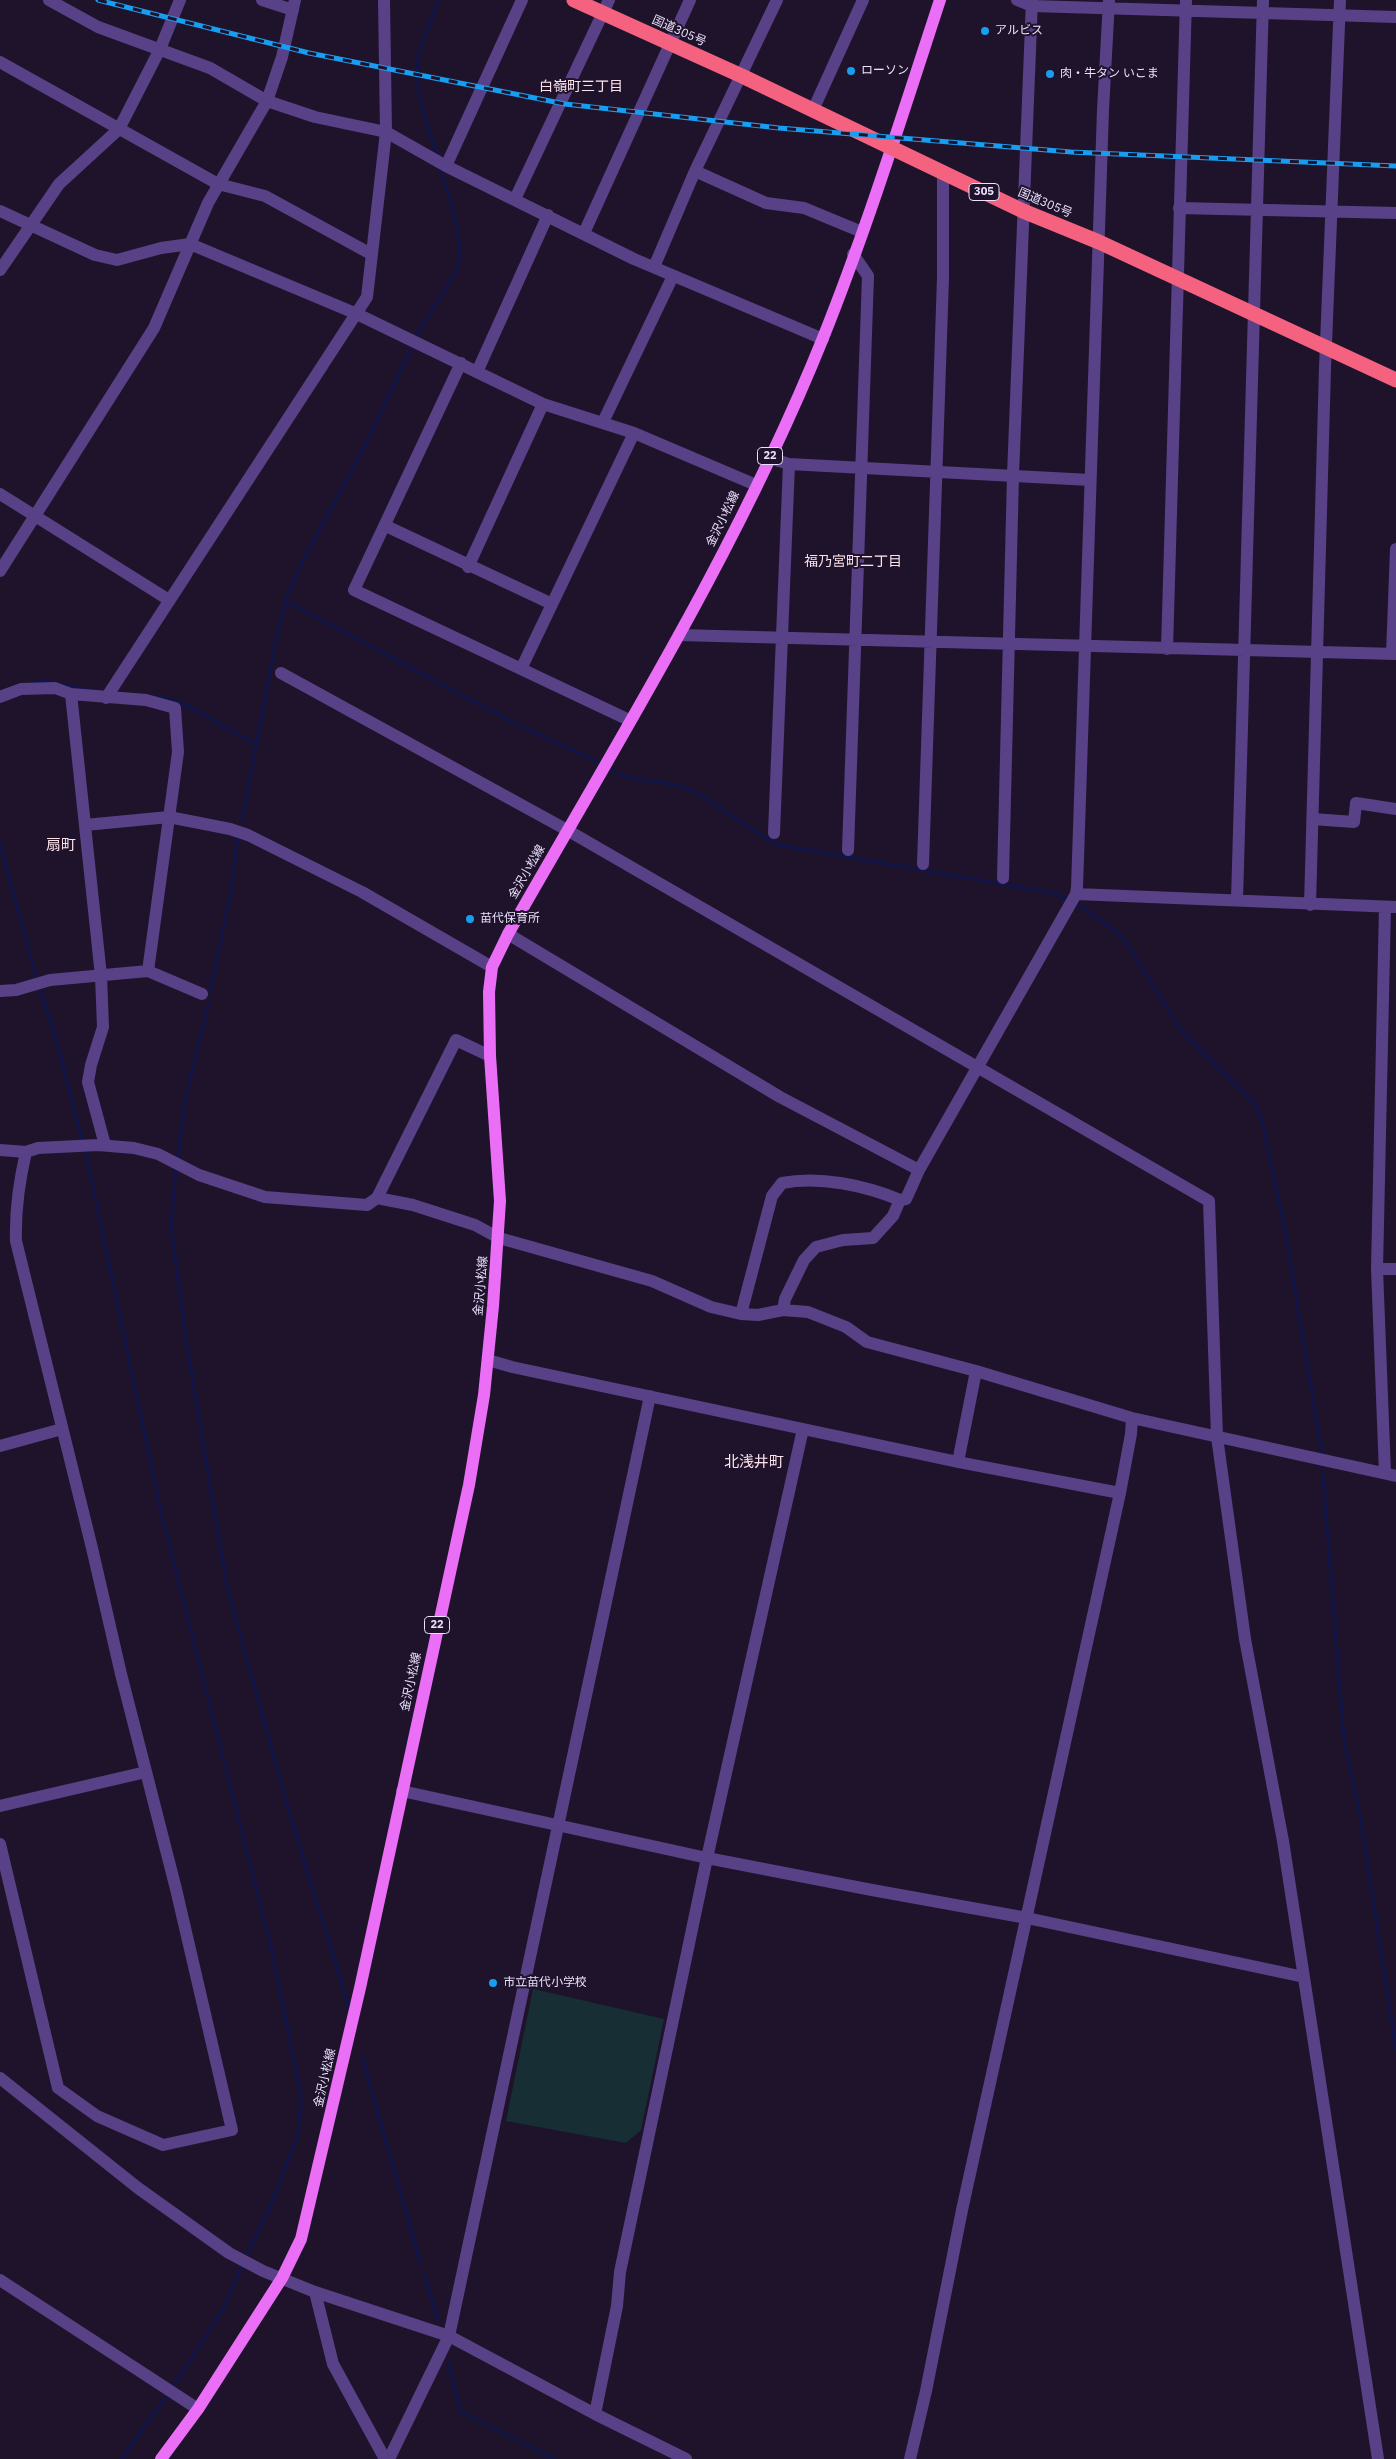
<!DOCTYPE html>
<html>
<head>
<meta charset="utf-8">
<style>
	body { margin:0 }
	canvas { display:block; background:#1e132b }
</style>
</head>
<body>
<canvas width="1396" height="2459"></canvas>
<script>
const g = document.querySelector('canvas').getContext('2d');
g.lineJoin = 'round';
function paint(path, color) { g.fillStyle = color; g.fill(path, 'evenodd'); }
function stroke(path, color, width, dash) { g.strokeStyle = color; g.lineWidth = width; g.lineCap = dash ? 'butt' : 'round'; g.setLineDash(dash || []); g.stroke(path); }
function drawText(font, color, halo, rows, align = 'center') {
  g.font = font + ' "IBM Plex Sans","Noto Sans JP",sans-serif'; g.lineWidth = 4; g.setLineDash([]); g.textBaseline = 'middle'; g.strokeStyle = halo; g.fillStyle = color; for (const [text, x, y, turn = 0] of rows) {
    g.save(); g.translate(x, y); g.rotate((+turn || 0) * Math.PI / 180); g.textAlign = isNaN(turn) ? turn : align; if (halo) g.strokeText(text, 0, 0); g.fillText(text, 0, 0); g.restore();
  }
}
const green = new Path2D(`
	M533,1989L664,2019L641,2130L626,2143L506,2121Z`);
const stream = new Path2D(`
	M437,156C428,128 412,83 419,54C424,36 432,18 439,0
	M415,338L458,268C464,234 449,199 440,167
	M286,601L514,723L590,758L603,766
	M33,683L43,681L51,682
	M62,685L88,689
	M156,697C193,701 223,730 256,743
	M608,769C632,784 664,778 690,790C721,805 747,829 779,845L1053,893L1067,899
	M242,820L276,641L287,596L302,562L364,448L413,344
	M0,844L37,980
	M1078,904L1122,936L1183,1033L1254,1103L1262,1120L1286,1235L1322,1454
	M39,986L55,1035L83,1143
	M210,992L230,896L238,837
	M85,1149L161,1512L272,1951L301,2095L298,2134L273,2200L246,2257
	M177,1161L187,1092L209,1002
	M176,1167L171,1227L185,1333L227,1587L288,1808L349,2007
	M1322,1465L1344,1738L1361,1821L1396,2050
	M362,2057L421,2265
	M424,2274L438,2320
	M448,2363L461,2412L555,2459
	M172,2388L222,2311L243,2263
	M121,2459L169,2393`);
const minor = new Path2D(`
	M49,0L98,27L210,68L267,101L315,117L386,132L446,166L634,259L823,339
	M262,0L293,10
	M1017,0L1032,6L1396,17
	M0,62L218,184L265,196L371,254
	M813,110L863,0
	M446,166L522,0
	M695,171L766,203L804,208L862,232
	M515,199L609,0
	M1179,208L1396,213
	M0,211L95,255L117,260L161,248L190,244L357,314L543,404L634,433L756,485
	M584,233L690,0
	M654,267L695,171L777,0
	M0,270L59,184L119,129L160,49L180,0
	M461,363L354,590L629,720
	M477,372L548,215
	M603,422L673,276
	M769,458L789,464L1090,480
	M0,494L169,600
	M386,526L552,604
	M468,567L543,404
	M0,571L154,328L208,203L267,101L282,57L295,0
	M679,635L1396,654
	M1167,649L1186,0
	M1392,654L1396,549
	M521,669L634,433
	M281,673L567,830L1209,1201L1217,1437L1245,1639L1283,1841L1378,2459
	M71,694L101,976L103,1027L91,1065L88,1082L105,1145
	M0,697L21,689L55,688L71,694L146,700L175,708L178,752L148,971
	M106,698L367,297L386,132L384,0
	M1313,819L1354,822L1356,803L1396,809
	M85,825L169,817L230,829L248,835L362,892L492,967
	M774,833L789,464
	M848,850L868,276L853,254
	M923,864L943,278V173
	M1003,878L1013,475L1032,0
	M1076,894L1396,907
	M1237,900L1263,0
	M1310,905L1325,368L1340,0
	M1385,907L1377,1269L1385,1473
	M508,934L780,1097L919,1170
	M0,991L16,990L50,980L148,971L202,994
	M0,1150L26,1152L38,1148L98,1145L134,1148L158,1154L199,1175L265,1197L367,1205L377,1198L456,1040L490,1056
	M377,1198L413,1205L475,1225L499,1238L652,1281L711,1307L741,1314L758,1315L783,1310L808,1312L846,1327L867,1342L976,1371L1132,1418L1396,1476
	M1377,1269H1396
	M783,1310L785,1299L804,1260L816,1247L843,1240L873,1238L893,1216L900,1200L906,1199L919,1170L1076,894L1077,888L1103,110L1109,0
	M741,1314L772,1196L782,1183C820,1176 864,1185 900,1200
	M488,1360L512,1367L958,1462L1120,1493
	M0,1446L62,1429
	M958,1462L976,1371
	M402,1791L707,1858L872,1890L1027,1918L1304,1977
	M0,1806L146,1772
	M0,1844L58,2088L97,2116L163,2145L232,2130L176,1889L121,1674L92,1548L16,1241C15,1211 19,1182 26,1152
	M0,2078L138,2188L229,2253L263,2271L315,2292L449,2336L595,2414L686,2459
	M0,2280L198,2409
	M315,2292L333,2364L385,2459
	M595,2414L617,2306L620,2272L707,1858L803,1429
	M389,2459L449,2336L650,1396
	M910,2459L926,2391L962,2210L1120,1493L1131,1434L1132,1418`);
const major = new Path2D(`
	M161,2459L198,2409L282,2278L301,2239L360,1988L469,1485L484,1395L493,1306L500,1201L490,1056L489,992L492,967L508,934C619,739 739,547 823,338C867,228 903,113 940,0`);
const highway = new Path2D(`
	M574,0L742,76L1023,211L1099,242L1396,380`);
const rail = new Path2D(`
	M98,0L309,53L565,104L779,128L1071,152L1396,166`);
const markers = [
	[985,31,5,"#189ef1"],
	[851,71,5,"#189ef1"],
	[1050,74,5,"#189ef1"],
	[470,919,5,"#189ef1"],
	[493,1983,5,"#189ef1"]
];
const shields = [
	[984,192,30],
	[770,456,25],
	[437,1625,25]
];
const shieldNames = [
	["305",984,192],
	["22",770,456],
	["22",437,1625]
];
const streetNames = [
	["国道305号",679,31,24],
	["国道305号",1045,203,23],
	["金沢小松線",723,519,-64],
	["金沢小松線",527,872,-60],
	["金沢小松線",481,1286,-85],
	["金沢小松線",411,1682,-78],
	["金沢小松線",325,2078,-77]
];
const poiNames = [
	["アルビス",995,31],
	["ローソン",861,71],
	["肉・牛タン いこま",1060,74],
	["苗代保育所",480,919],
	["市立苗代小学校",503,1983]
];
const neighbourhoodNames = [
	["白嶺町三丁目",581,87],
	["福乃宮町二丁目",853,562]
];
const quarterNames = [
	["扇町",61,846],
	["北浅井町",754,1463]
];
paint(green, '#172e35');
stroke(stream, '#0f1449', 3);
stroke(minor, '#584187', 12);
stroke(major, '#ea6ef6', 12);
stroke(highway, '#f5627f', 15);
stroke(rail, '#189ef1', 5);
stroke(rail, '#1e132b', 3, [9]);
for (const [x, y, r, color] of markers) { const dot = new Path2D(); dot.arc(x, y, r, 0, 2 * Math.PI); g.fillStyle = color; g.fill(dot); stroke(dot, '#1e132b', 2); }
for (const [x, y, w] of shields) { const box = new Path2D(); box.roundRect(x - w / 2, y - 8.5, w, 17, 4); g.fillStyle = '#1e132b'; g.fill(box); stroke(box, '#ebe0fd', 1); }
drawText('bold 11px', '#ebe0fd', null, shieldNames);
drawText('12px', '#ebe0fd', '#1e132b', streetNames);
drawText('12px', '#ebe0fd', '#1e132b', poiNames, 'left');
drawText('14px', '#fde2eb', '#1e132b', neighbourhoodNames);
drawText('15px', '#fde2eb', '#1e132b', quarterNames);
</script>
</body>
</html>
